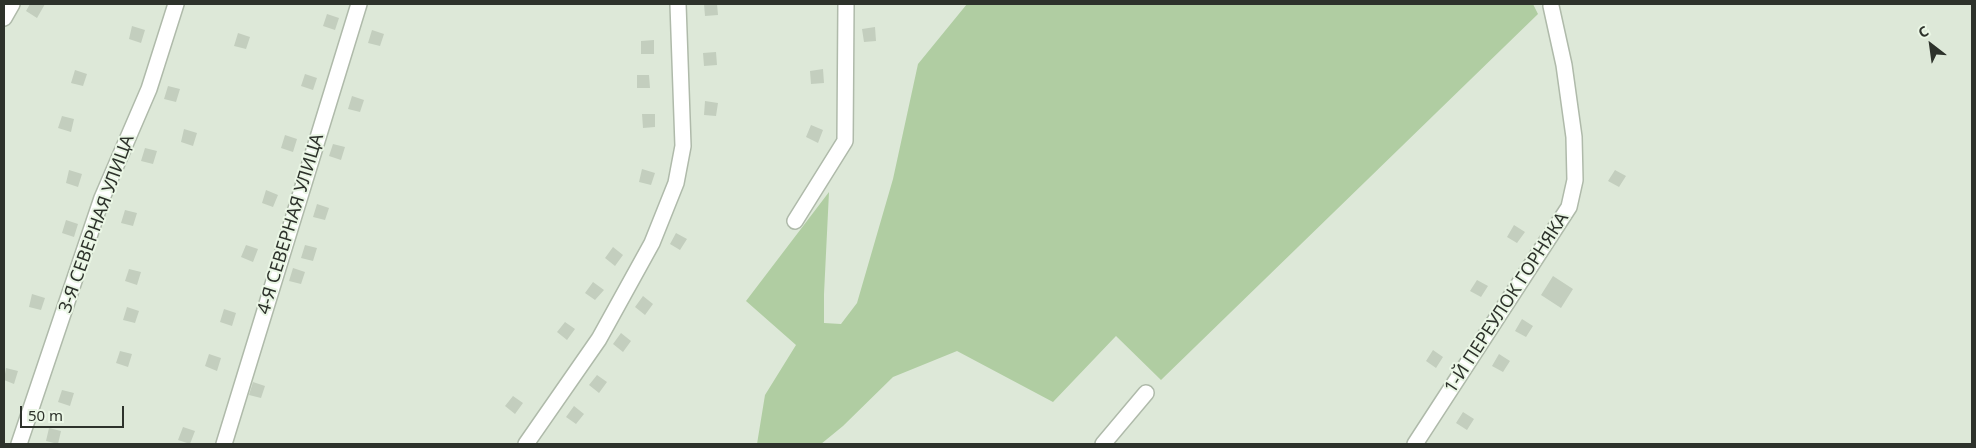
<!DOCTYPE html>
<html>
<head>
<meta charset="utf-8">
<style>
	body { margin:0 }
	#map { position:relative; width:1976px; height:448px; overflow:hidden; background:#dde8d8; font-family:"Noto Sans",sans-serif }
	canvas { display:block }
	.frame { position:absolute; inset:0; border:5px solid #2d322b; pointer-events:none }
	.north { position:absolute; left:1906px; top:20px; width:50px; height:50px; -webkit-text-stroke:4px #eaf6e5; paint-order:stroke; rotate:330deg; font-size:14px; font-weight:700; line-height:20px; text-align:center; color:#2d322b }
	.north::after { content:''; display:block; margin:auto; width:18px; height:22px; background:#2d322b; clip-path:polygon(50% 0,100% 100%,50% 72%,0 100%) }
	.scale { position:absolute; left:20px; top:406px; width:104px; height:22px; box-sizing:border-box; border:2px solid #2d322b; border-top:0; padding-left:6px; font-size:15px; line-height:18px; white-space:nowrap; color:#2d322b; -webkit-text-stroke:4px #eaf6e5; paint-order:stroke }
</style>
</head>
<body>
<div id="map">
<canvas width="1976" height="448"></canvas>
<div class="frame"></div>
<div class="north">С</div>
<div class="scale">50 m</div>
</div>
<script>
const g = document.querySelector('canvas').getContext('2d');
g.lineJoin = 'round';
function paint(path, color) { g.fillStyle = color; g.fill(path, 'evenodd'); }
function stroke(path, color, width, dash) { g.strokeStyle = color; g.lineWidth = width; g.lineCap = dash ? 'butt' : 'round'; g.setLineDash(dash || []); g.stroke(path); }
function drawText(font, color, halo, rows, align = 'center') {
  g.font = font + ' "Noto Sans",sans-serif'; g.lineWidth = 4; g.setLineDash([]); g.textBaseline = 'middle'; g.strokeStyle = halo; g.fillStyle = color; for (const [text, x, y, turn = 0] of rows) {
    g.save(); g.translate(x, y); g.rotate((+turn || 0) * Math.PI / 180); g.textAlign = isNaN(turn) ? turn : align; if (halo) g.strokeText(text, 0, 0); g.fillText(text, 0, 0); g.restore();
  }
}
const green = new Path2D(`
	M967,4H1533L1538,14L1161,380L1116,336L1053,402L957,351L893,377L843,426L821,444H757L765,395L796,345L746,301L829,192L824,294V323L841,324L857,303L893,179L918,64Z`);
const building = new Path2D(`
	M30,4H45L37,18L26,11Z
	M704,4H717L718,15L705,16Z
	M327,14L339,18L335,30L323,26Z
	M132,26L145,30L141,43L129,39Z
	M875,27L876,41L864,42L862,29Z
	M372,30L384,34L380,46L368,43Z
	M238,33L250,37L246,49L234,46Z
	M654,40V54H641V41Z
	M716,52L717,65L704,66L703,53Z
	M823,69L824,83L811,84L810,71Z
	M75,70L87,74L83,86L71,83Z
	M305,74L317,78L313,90L301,86Z
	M637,75H649L650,88H637Z
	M168,86L180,89L176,102L164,99Z
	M352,96L364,100L360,112L348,109Z
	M705,101L718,103L716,116L704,115Z
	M642,114H655V127L643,128Z
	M62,116L74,119L71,132L58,128Z
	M811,125L823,130L818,143L806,137Z
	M184,129L197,133L193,146L181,142Z
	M285,135L297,139L293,152L281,148Z
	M333,144L345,147L341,160L329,156Z
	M145,148L157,151L153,164L141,161Z
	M642,169L655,173L651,185L639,182Z
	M69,170L82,174L78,187L66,183Z
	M1615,170L1626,176L1619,187L1608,181Z
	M266,190L278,195L273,207L262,203Z
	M317,204L329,208L325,220L313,217Z
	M125,210L137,213L133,226L121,223Z
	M66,220L78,224L74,237L62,233Z
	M1514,225L1525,232L1517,243L1507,237Z
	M676,233L687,239L680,250L670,244Z
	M246,245L258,249L253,262L241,257Z
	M305,245L317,248L313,261L301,258Z
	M613,247L623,255L615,266L605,258Z
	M293,268L305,272L301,284L289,281Z
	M129,269L141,272L137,285L125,281Z
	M1553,276L1573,289L1561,308L1541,295Z
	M1477,280L1488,286L1481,297L1470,291Z
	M593,282L604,290L595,300L585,293Z
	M32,294L45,298L41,310L29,307Z
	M643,296L653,304L645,315L635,307Z
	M127,307L139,311L135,323L123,320Z
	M224,309L236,313L232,326L220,322Z
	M1522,319L1533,326L1526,337L1515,331Z
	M565,322L575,329L567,340L557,332Z
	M621,333L631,341L623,352L613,344Z
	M1433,350L1443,357L1436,368L1426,361Z
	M120,351L132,354L128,367L116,363Z
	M209,354L221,358L217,371L205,366Z
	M1499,354L1510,361L1503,372L1492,366Z
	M6,368L18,371L14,384L4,380Z
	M597,375L607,382L599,393L589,385Z
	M253,382L265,386L261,398L249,395Z
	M62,390L74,393L70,406L58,402Z
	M513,396L523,403L515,414L505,406Z
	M574,406L584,414L576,424L566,417Z
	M1463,412L1474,419L1467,430L1456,423Z
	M183,427L195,431L190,444L178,440Z
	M49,428L61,431L58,444L46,441Z`);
const street = new Path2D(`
	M4,18L12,4
	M795,221L845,141L846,4
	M19,444L102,198L149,89L176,4
	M224,444L359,4
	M526,444L599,339L652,243L676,183L683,146L678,4
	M1103,444L1146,393
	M1415,444L1569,207L1575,180L1574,137L1564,65L1551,6`);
const streetNames = [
	["3-Я СЕВЕРНАЯ УЛИЦА",97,224,-70],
	["4-Я СЕВЕРНАЯ УЛИЦА",291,224,-73],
	["1-Й ПЕРЕУЛОК ГОРНЯКА",1507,303,-57]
];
paint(green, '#b0cda2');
paint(building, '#c3cebe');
stroke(street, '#afbaaa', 18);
stroke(street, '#fff', 15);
drawText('18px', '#2d322b', '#eaf6e5', streetNames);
</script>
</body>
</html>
